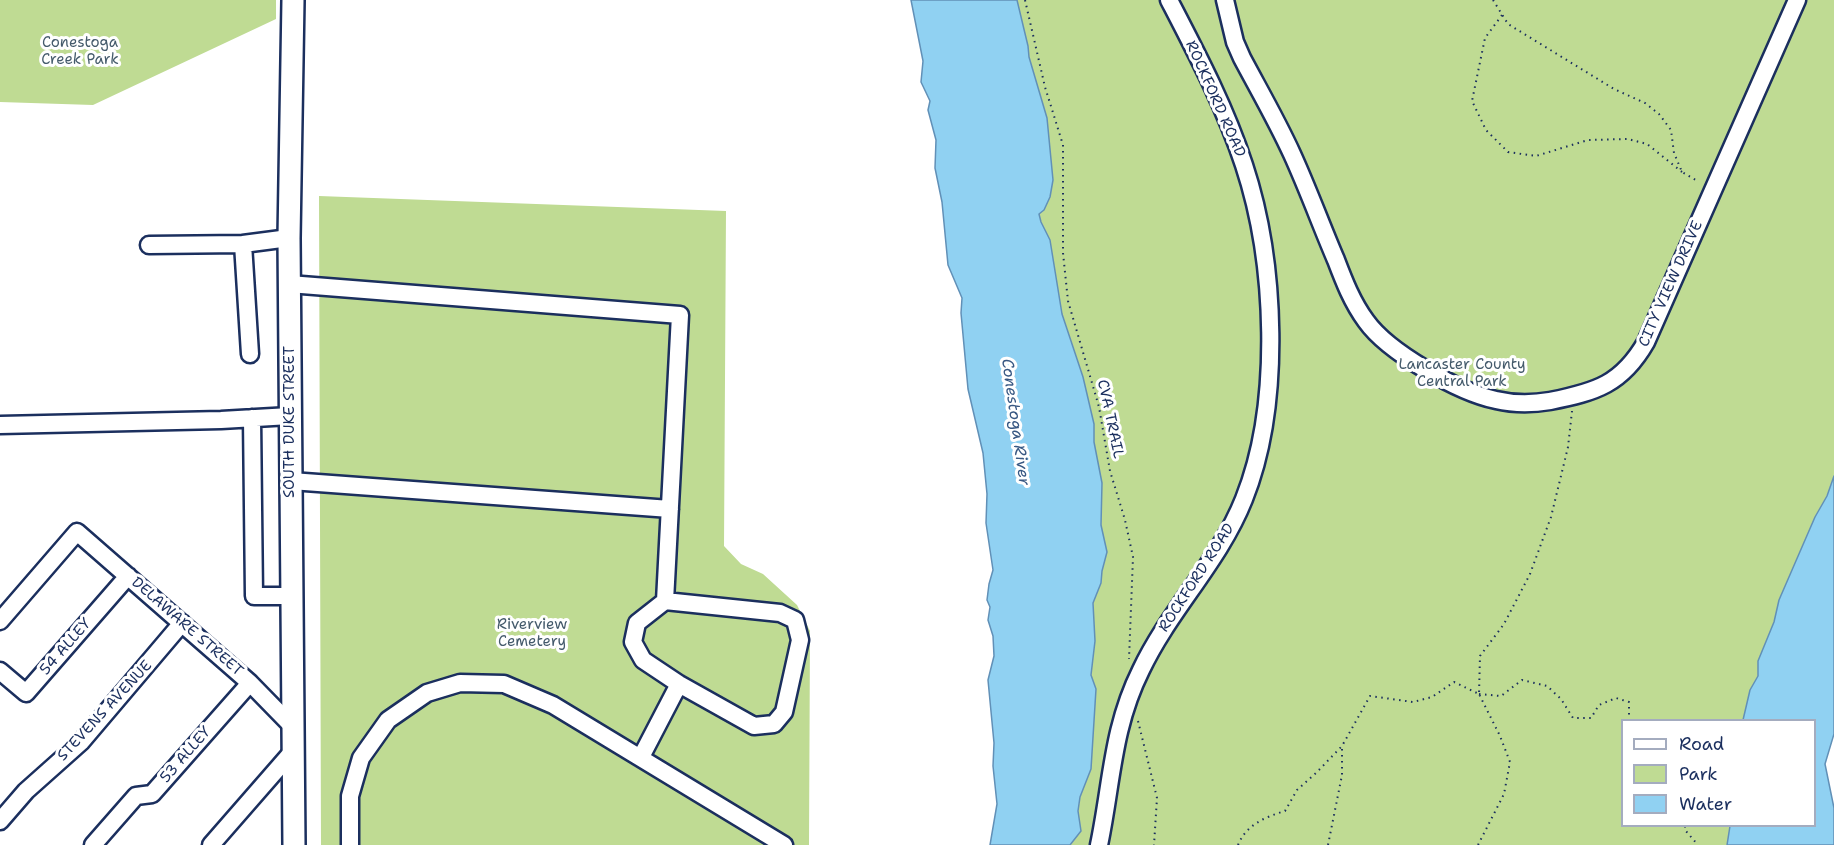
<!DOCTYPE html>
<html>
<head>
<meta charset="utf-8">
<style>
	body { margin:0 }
	#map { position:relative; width:1834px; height:845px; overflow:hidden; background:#fff; font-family:"Shantell Sans",sans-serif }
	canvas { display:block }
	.legend { position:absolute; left:1621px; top:719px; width:195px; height:108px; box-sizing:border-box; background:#fff; border:2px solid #a4acbf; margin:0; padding:8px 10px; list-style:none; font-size:18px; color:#1b2f5e }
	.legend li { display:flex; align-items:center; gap:12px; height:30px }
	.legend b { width:30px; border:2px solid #a4acbf }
</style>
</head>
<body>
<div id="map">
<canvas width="1834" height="845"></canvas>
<ul class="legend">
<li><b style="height:8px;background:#fff"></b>Road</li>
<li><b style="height:16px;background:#bfdb93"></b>Park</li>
<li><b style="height:16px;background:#90d1f2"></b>Water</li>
</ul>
</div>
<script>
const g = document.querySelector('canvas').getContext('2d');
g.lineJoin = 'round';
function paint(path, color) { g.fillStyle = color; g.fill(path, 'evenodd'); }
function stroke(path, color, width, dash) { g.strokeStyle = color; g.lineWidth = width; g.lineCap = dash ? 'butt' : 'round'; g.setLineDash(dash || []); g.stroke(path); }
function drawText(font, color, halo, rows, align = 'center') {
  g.font = font + ' "Shantell Sans",sans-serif'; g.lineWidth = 6; g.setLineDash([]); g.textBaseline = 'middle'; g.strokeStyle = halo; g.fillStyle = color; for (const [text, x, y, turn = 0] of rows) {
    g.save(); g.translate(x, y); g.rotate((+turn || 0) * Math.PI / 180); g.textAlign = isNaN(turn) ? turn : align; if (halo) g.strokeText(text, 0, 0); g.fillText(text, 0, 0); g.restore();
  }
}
const green = new Path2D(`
	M0,0H276V19L93,105L0,102Z
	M1017,0H1834V476L1827,496L1815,517L1779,600L1774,622L1758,661V676L1750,690L1743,720H1622V826H1730L1727,845H1070L1081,831L1078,812L1080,797L1091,769L1096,689L1091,675L1095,641L1093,603L1101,583L1102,571L1107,552L1101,525L1102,483L1094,442V424L1083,377L1062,314L1050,240L1041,222L1039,214L1028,46Z
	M319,196L726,211L724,546L741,564L763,574L797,605L810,631L809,845H321Z`);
const water = new Path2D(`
	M911,0H1017L1028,46L1029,57L1047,118L1053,180L1050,197L1044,210L1039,214L1041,222L1050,240L1062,314L1083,377L1094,424V442L1102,483L1101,525L1107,552L1102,571L1101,583L1093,603L1095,641L1091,675L1096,689L1091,769L1080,797L1078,811L1081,831L1070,845H990L997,804L993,766L994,743L988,680L994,656L993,636L988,620L990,607L987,600L989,584L993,570L986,523L987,494L983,453L968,389L961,313L962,298L948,265L942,202L935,168L936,140L928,110L930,101L921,82L923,61Z
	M1834,476V734L1825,764L1834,808V845H1727L1730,826H1814V720H1743L1750,690L1758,676V661L1774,622L1779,600L1815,517L1827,496Z`);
const path = new Path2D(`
	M1025,0L1045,87L1063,145V253L1068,301L1099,407L1110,471L1125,520L1133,557L1129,659
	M1493,0L1508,24L1614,89L1645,103L1659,114L1671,130L1674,153L1682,172L1699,182
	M1502,15L1485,38L1472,101L1486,130L1508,152L1536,156L1588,140L1628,139L1647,144L1682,172
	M1479,694L1501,696L1522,680L1547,686L1561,699L1573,718H1591L1599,705L1616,698L1629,702V720
	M1138,721L1157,798L1154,845
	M1685,826V830L1698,845
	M1238,845C1246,825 1265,817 1285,811L1297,790L1317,772L1342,746L1370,696L1413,702L1432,697L1454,682L1479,694L1480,656L1504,624L1530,574L1551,517L1568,447L1572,411
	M1328,845L1342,775V746
	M1478,845L1504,794L1510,762L1500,736L1479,694`);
const minor = new Path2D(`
	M1225,0L1235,42L1242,58C1259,90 1277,121 1292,154C1308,189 1321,225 1336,260C1344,281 1352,302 1366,321C1388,352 1458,392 1496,400C1513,404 1533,404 1550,401C1596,392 1622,384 1646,342L1797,0
	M149,245L243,244
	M289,284L680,315L665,601
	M250,354L243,244L289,238
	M252,418L254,596H291
	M0,425L221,420L290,416
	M291,481L670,509
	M665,601L780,613L795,620L800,640L784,712L774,724L754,726L679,684L643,660L633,642L637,623Z
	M0,621L77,532L250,683L292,726
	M0,671L26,693L128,576
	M641,757L679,684
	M0,821L26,791L81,742L182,623
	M93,845L136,796L152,794L250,683
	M211,845L293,751
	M350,845V796L361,758L388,720L427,693L460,683L504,684L553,705L784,845
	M1099,845C1112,783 1112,728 1141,670C1170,609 1219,562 1244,499C1282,404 1276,262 1244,165C1225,107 1197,54 1169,0`);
const major = new Path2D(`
	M293,0L289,238L294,845`);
const parkNames = [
	["Conestoga",80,43],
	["Creek Park",80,60],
	["Lancaster County",1462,365],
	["Central Park",1462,382],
	["Riverview",532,625],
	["Cemetery",532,642]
];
const streetNames = [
	["ROCKFORD ROAD",1215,99,66],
	["CITY VIEW DRIVE",1671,284,-66],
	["CVA TRAIL",1110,419,78],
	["SOUTH DUKE STREET",290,422,-90],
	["ROCKFORD ROAD",1197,578,-57],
	["DELAWARE STREET",187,627,41],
	["54 ALLEY",66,647,-49],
	["STEVENS AVENUE",105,711,-47],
	["53 ALLEY",186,755,-49]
];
const waterNames = [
	["Conestoga River",1015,422,82]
];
paint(green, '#bfdb93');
paint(water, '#90d1f2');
stroke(water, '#6190b7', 1.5);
stroke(minor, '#1b2f5e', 21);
stroke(major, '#1b2f5e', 26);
stroke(path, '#1b2f5e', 2, [1.5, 4.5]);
stroke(minor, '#fff', 16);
stroke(major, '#fff', 21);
drawText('15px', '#445a6b', '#fff', parkNames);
drawText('15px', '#1b2f5e', '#fff', streetNames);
drawText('italic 16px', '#385883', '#fff', waterNames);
</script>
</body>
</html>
